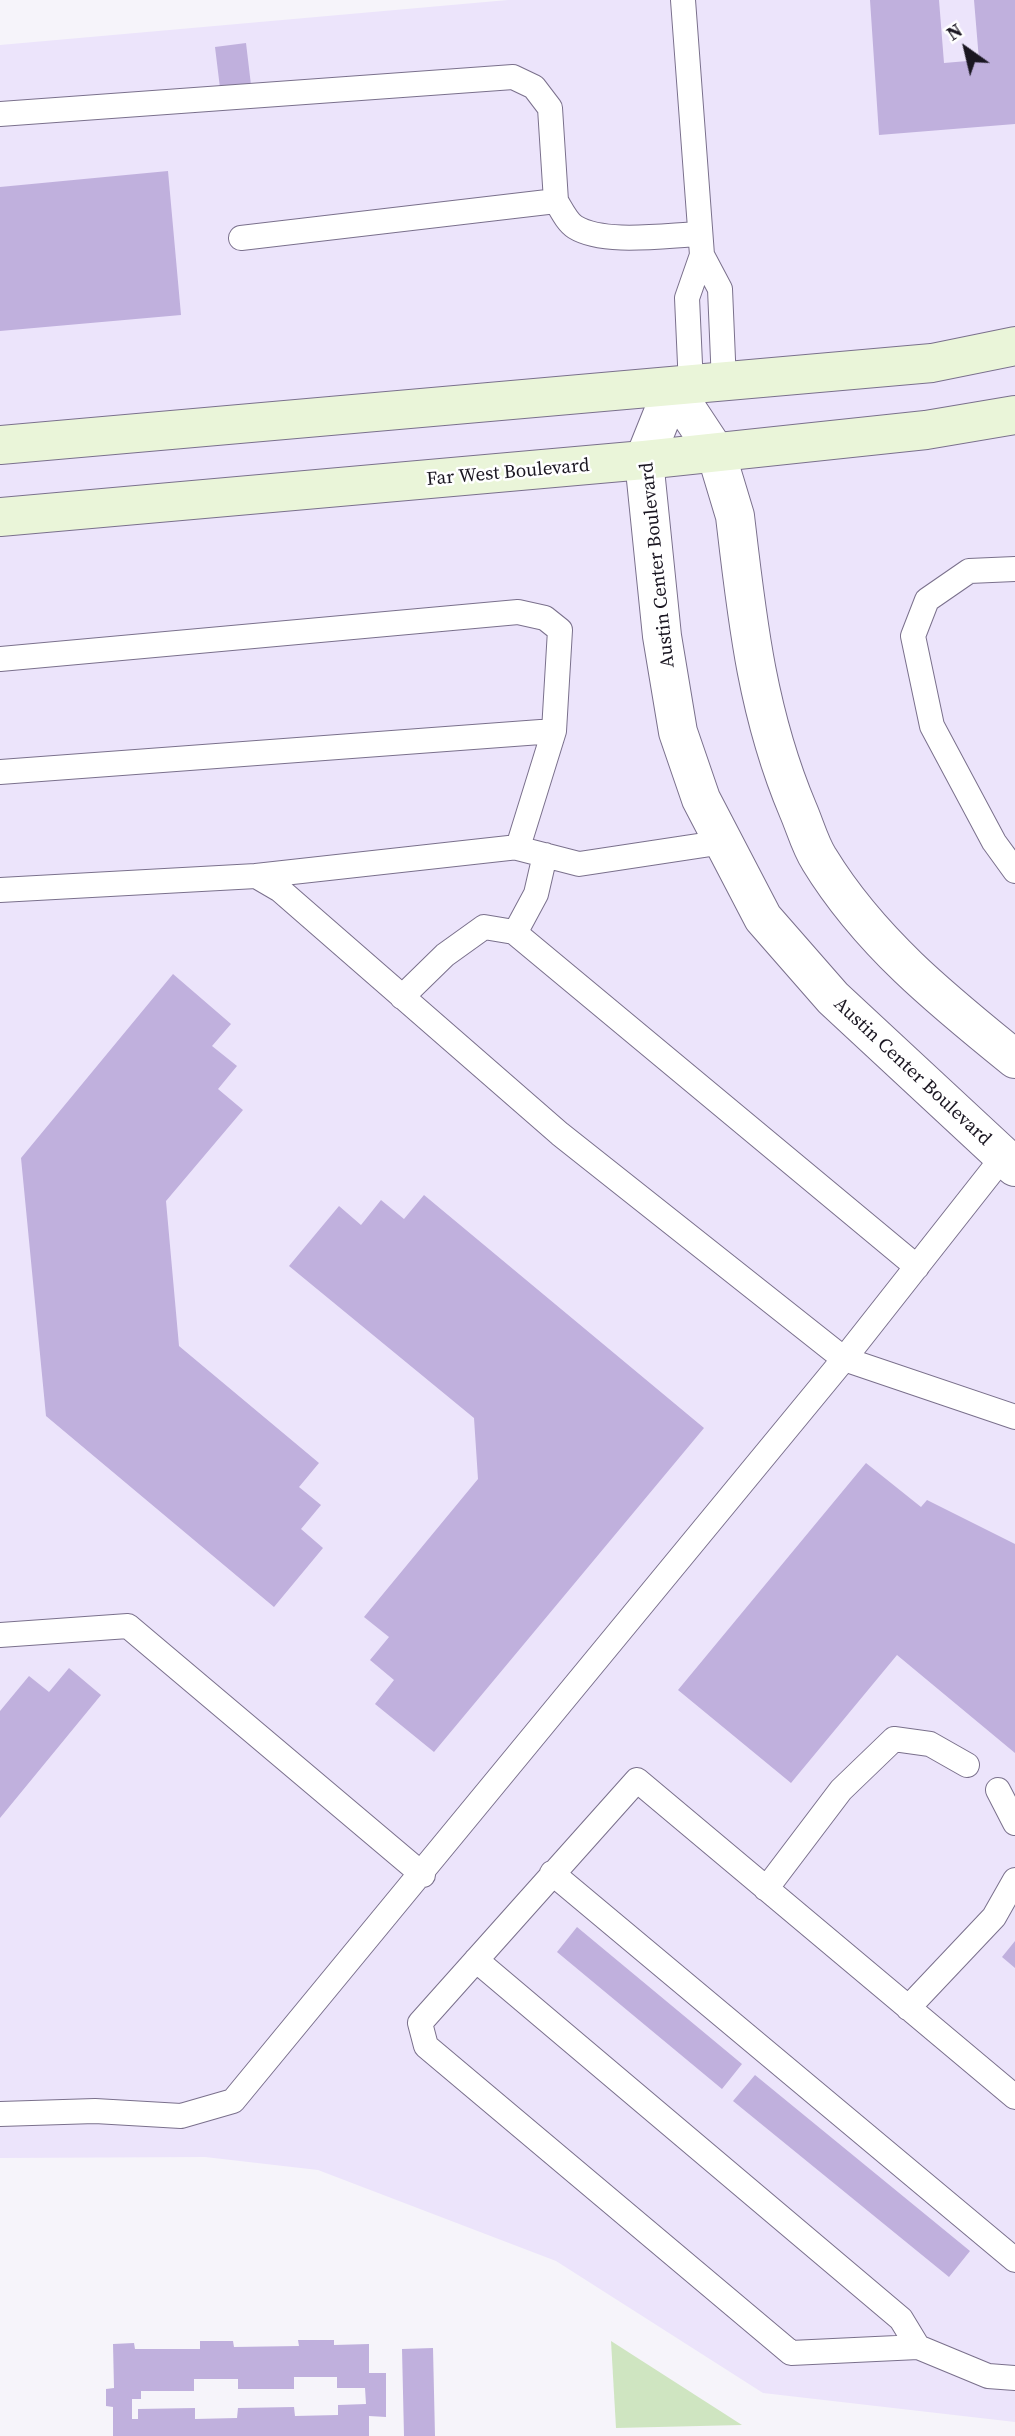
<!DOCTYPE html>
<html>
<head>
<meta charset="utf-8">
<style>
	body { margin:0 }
	#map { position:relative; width:1015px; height:2436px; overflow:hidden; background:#f6f4fa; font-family:"Source Serif 4",serif }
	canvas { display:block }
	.north { position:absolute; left:931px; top:14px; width:70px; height:70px; -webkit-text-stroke:5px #fff; paint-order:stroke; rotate:326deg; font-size:19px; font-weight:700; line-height:28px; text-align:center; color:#1a1621 }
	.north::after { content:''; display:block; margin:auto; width:24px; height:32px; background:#1a1621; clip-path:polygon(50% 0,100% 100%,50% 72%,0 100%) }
</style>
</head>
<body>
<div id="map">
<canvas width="1015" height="2436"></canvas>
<div class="north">N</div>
</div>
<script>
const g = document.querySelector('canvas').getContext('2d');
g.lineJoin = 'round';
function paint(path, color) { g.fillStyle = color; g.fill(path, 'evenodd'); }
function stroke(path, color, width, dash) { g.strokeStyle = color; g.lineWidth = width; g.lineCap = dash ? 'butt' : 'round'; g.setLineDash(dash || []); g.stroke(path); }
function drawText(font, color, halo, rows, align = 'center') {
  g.font = font + ' "Source Serif 4",serif'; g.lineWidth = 5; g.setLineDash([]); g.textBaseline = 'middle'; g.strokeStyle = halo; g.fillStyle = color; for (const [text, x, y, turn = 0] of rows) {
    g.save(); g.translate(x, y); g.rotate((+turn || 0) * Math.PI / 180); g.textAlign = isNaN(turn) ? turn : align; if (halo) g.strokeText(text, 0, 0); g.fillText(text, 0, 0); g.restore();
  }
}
const built = new Path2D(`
	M508,0H1015V2422L763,2393L556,2261L318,2170L205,2157L0,2158V45Z`);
const green = new Path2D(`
	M611,2341L742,2425L616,2428Z`);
const building = new Path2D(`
	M870,0H939L944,63L979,60L974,0H1015V124L879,135Z
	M246,43L251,85L220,88L215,47Z
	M168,171L181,315L0,331V187Z
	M173,974L231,1024L212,1046L237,1066L218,1089L243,1110L166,1201L179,1346L319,1463L299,1487L321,1505L301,1529L323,1548L274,1607L46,1416L21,1158Z
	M424,1195L704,1428L434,1752L375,1704L394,1680L370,1660L389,1637L364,1617L478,1479L474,1418L289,1266L339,1206L361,1225L381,1200L404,1219Z
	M866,1463L921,1507L927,1500L1015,1544V1753L897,1655L791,1783L678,1690Z
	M69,1668L101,1695L0,1818V1711L29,1676L49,1692Z
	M577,1927L742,2064L722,2089L557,1952Z
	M1015,1941V1968L1002,1957Z
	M755,2075L970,2251L949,2277L733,2101Z
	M298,2340H334V2345L369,2344V2373H386V2417L369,2416V2436H113V2407L106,2406V2389L114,2388L113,2344L134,2343L135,2349H200V2341H233L234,2347L299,2346ZM294,2377H337V2388H365L366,2404L338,2405V2415L295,2416L294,2407L238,2408L237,2418L195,2419V2408L138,2409V2419H132V2399H141V2391H194V2379H238V2389H294Z
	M433,2348L435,2436H404L402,2349Z`);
const lane = new Path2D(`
	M683,0L702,255L687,298L691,386
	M0,114L513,77L534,87L550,108L556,201L241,238
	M556,201C561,209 567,222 575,227C604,245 667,235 700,234
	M702,255L720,289L724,383
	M1015,569L969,571L927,600L913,636L932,726L994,842L1015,871
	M0,659L518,612L545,618L560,630L554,731
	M0,772L554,731L518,847L256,876
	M517,848L579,864L724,842
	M0,890L256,876L280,890L560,1134L844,1359L1015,1417
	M515,933L536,894L545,855
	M402,997L445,955L484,927L514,932L917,1267
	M0,1635L128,1626L423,1875
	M998,1790L1015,1823
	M552,1873L1015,2260
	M766,1889L841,1790L894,1739L930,1744L967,1765
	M476,1960L901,2319L918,2347
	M908,2008L994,1917L1015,1880
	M1015,2097L637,1780L420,2023L426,2046L791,2353L918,2347L988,2376L1015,2378
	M0,2114L95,2111L181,2116L233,2101L844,1359L1003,1157`);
const street = new Path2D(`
	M673,388L644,460L662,636L678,732L701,799L763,918L833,998L1015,1167
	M673,388L716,453L735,516C747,619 757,713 798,810C805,826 810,845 819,859C869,941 942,1000 1015,1059`);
const secondary = new Path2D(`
	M0,445L932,363L1015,346
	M0,517L644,460L926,430L1015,415`);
const streetNames = [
	["Far West Boulevard",508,473,-5],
	["Austin Center Boulevard",658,565,-96],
	["Austin Center Boulevard",912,1072,43]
];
paint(built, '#ece4fb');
paint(green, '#cfe5c1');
paint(building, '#c0b0dd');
stroke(lane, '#7a708c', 26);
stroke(street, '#7a708c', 40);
stroke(secondary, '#7a708c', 40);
stroke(lane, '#fff', 24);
stroke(street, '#fff', 38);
stroke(secondary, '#eaf5d9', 38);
drawText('19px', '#1a1621', '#fff', streetNames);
</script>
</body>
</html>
